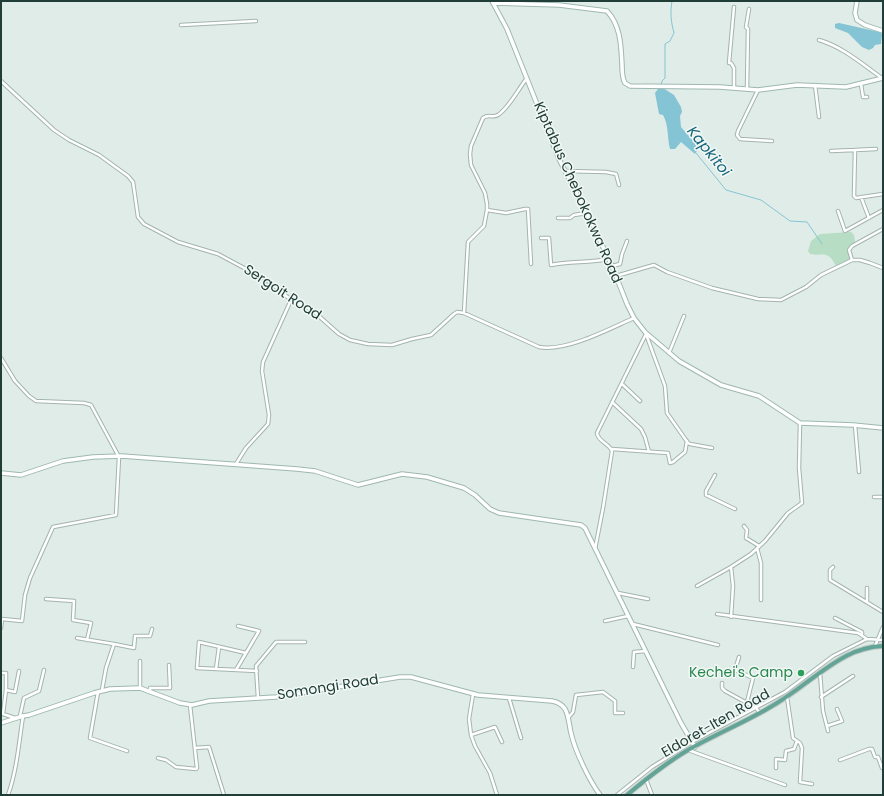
<!DOCTYPE html>
<html>
<head>
<meta charset="utf-8">
<style>
	body { margin:0 }
	#map { position:relative; width:884px; height:796px; overflow:hidden; background:#e0ece7; font-family:Poppins,sans-serif }
	canvas { display:block }
	.frame { position:absolute; inset:0; border:2px solid #203d37; pointer-events:none }
</style>
</head>
<body>
<div id="map">
<canvas width="884" height="796"></canvas>
<div class="frame"></div>
</div>
<script>
const g = document.querySelector('canvas').getContext('2d');
g.lineJoin = 'round';
function paint(path, color) { g.fillStyle = color; g.fill(path, 'evenodd'); }
function stroke(path, color, width, dash) { g.strokeStyle = color; g.lineWidth = width; g.lineCap = dash ? 'butt' : 'round'; g.setLineDash(dash || []); g.stroke(path); }
function drawText(font, color, halo, rows, align = 'center') {
  g.font = font + ' Poppins,sans-serif'; g.lineWidth = 3; g.setLineDash([]); g.textBaseline = 'middle'; g.strokeStyle = halo; g.fillStyle = color; for (const [text, x, y, turn = 0] of rows) {
    g.save(); g.translate(x, y); g.rotate((+turn || 0) * Math.PI / 180); g.textAlign = isNaN(turn) ? turn : align; if (halo) g.strokeText(text, 0, 0); g.fillText(text, 0, 0); g.restore();
  }
}
const green = new Path2D(`
	M851,232L854,235L855,242C848,247 847,251 850,259L836,266C827,249 823,257 810,254L808,251L811,241L820,234Z`);
const water = new Path2D(`
	M839,23L879,32L882,34L881,44L875,45L873,48L869,50L862,47L848,33L835,28V24Z
	M663,88L674,95L681,107L682,112L680,116L681,127L694,142L698,149L695,154L681,142L675,149H670C667,138 669,125 663,115L659,114L655,93L658,89Z`);
const stream = new Path2D(`
	M661,85L662,81L665,78V44L670,41L674,33C671,22 670,13 672,1
	M696,153L726,190L761,200L790,221L807,222L822,244`);
const street = new Path2D(`
	M734,7L729,63H731L734,68V87
	M181,25L256,21
	M819,40C843,47 862,64 882,78
	M1,81L54,130L69,140L99,155L128,176L133,182L138,217L144,224L178,242L218,254L259,276L271,283L291,300L312,310L339,334L350,340L368,344L392,345L412,339L431,335L454,314L457,312L464,313L539,347C566,352 609,329 634,318
	M861,84L863,97H867
	M815,85L819,117
	M747,89L748,29L746,27L749,9
	M758,90L738,131L737,135L740,139L772,141
	M855,150L876,149
	M831,151L855,150L854,196L856,198L883,194
	M565,171L606,172L616,174L619,185
	M861,197L869,218
	M487,210L506,213L525,209H528L531,264
	M838,211L845,231L883,210
	M558,218H570L574,215L587,213
	M541,238H549L551,265C570,261 589,263 608,259
	M852,260L849,250L852,246L883,229
	M612,266L620,264L622,254L627,241
	M616,276L654,265L667,272L712,288L758,299L781,300L806,287L821,275L852,260H860L870,263L883,268
	M464,313L468,242L484,226L487,210V204L485,193L471,165L470,154L471,146L483,118C488,114 493,118 498,115C509,108 519,88 527,78
	M646,334L665,386L667,413L688,443L690,444L712,448
	M669,353L684,316
	M1,358L15,381L29,396L36,401L84,403L91,405L119,457L116,515L53,527L30,578L25,595L22,621L2,619L1,628
	M622,384L640,401
	M612,402L641,429L645,437L649,452
	M855,425L859,472
	M612,449L668,453L670,463L673,462L685,452L687,441
	M236,464L246,448L268,424L269,415L262,371L263,362L291,300
	M715,475L706,491V495L735,509
	M874,497H883
	M744,526L747,530L746,538L759,546
	M757,548L761,563V600
	M595,549L603,508L612,451C609,443 598,442 597,433L646,334
	M833,567L830,570V580L883,612
	M697,586L731,567
	M618,593L648,599
	M46,599L74,601L73,620L91,623L87,640
	M867,602V588
	M717,614L858,633L867,639L883,640
	M731,617L733,586L731,567L751,554L765,541L788,513L802,503L799,468L800,423
	M835,618L862,632V634
	M605,621L628,616
	M633,624L718,645
	M77,638L114,644
	M875,646L883,627
	M246,653L199,642L197,668L257,671
	M739,657L735,670L753,678L747,702
	M633,667L634,652L646,651
	M216,669L219,647
	M236,670L259,631L238,626
	M1,673H6V690L3,714L15,718
	M820,673L823,711L828,731
	M722,683V688L725,691L756,708L760,713
	M140,688V661
	M6,690L15,692L19,671
	M102,690L106,668L114,644L134,648L135,636H150L152,629
	M150,691V688H170L169,665
	M98,692L90,738L127,751
	M473,694L469,719L471,735L475,746L490,773L497,795
	M787,697L793,738L800,743L802,748L800,782L812,784
	M821,697L853,676
	M258,698L256,666L276,642H305
	M509,698L521,738
	M20,716L24,698L39,691L44,670
	M568,718L573,712L576,695L603,692L615,701V713H623
	M827,726L842,721L837,709
	M471,735L495,727L502,742
	M195,748L209,747L224,795
	M688,750L785,785
	M158,758L166,760L176,767L196,769L197,768L190,705
	M840,760L869,749H872L875,757H878L882,768H883
	M776,768V759L785,760L786,751L794,749L797,741
	M647,782L652,795
	M8,795C17,770 19,742 23,716
	M617,795L652,767L692,742L785,692L833,656L867,639`);
const secondary = new Path2D(`
	M492,1L507,29L559,159L593,226L612,266L627,304L634,318L645,332L679,361L721,385L759,396L800,423L853,425L883,428
	M857,1L855,13L857,20L865,25L883,31
	M493,3L559,5L607,11C621,26 621,46 622,65C622,71 622,78 625,83L630,86L720,87L758,90L797,85L846,87L883,78
	M1,473L21,475L63,461L93,457L122,456L297,469L315,471L358,485L402,474L427,477L464,488L475,495L490,509L499,513L581,525L585,528L681,723L695,747
	M1,723L23,716L29,715L94,693L110,689L140,688L180,703L192,705L209,701L276,697L400,677H411L478,695L552,701C557,702 562,704 565,709C569,716 569,725 571,733C575,751 589,780 600,795`);
const primary = new Path2D(`
	M627,795C646,779 666,763 688,750C714,735 741,724 767,709C781,701 794,692 807,682C831,665 852,647 883,646`);
const markers = [
	[801,673,4,"#2e9e5b"]
];
const streetNames = [
	["Kiptabus Chebokokwa Road",577,193,66],
	["Sergoit Road",282,293,33],
	["Somongi Road",328,688,-9],
	["Eldoret-Iten Road",716,724,-30]
];
const leisureNames = [
	["Kechei's Camp",793,673]
];
const waterNames = [
	["Kapkitoi",708,152,51]
];
paint(green, '#b7dec4');
paint(water, '#84c4d4');
stroke(stream, '#84c4d4', 1);
stroke(street, '#a3b4af', 4.5);
stroke(secondary, '#9eb8b0', 5.5);
stroke(primary, '#c1c9c7', 6);
stroke(street, '#fff', 2.5);
stroke(secondary, '#fff', 3.5);
stroke(primary, '#62a496', 4);
for (const [x, y, r, color] of markers) { const dot = new Path2D(); dot.arc(x, y, r, 0, 2 * Math.PI); g.fillStyle = color; g.fill(dot); stroke(dot, '#f1f8f5', 1.5); }
drawText('14px', '#203d37', '#f1f8f5', streetNames);
drawText('14px', '#27864d', '#f1f8f5', leisureNames, 'right');
drawText('italic 15px', '#16667c', '#f1f8f5', waterNames);
</script>
</body>
</html>
